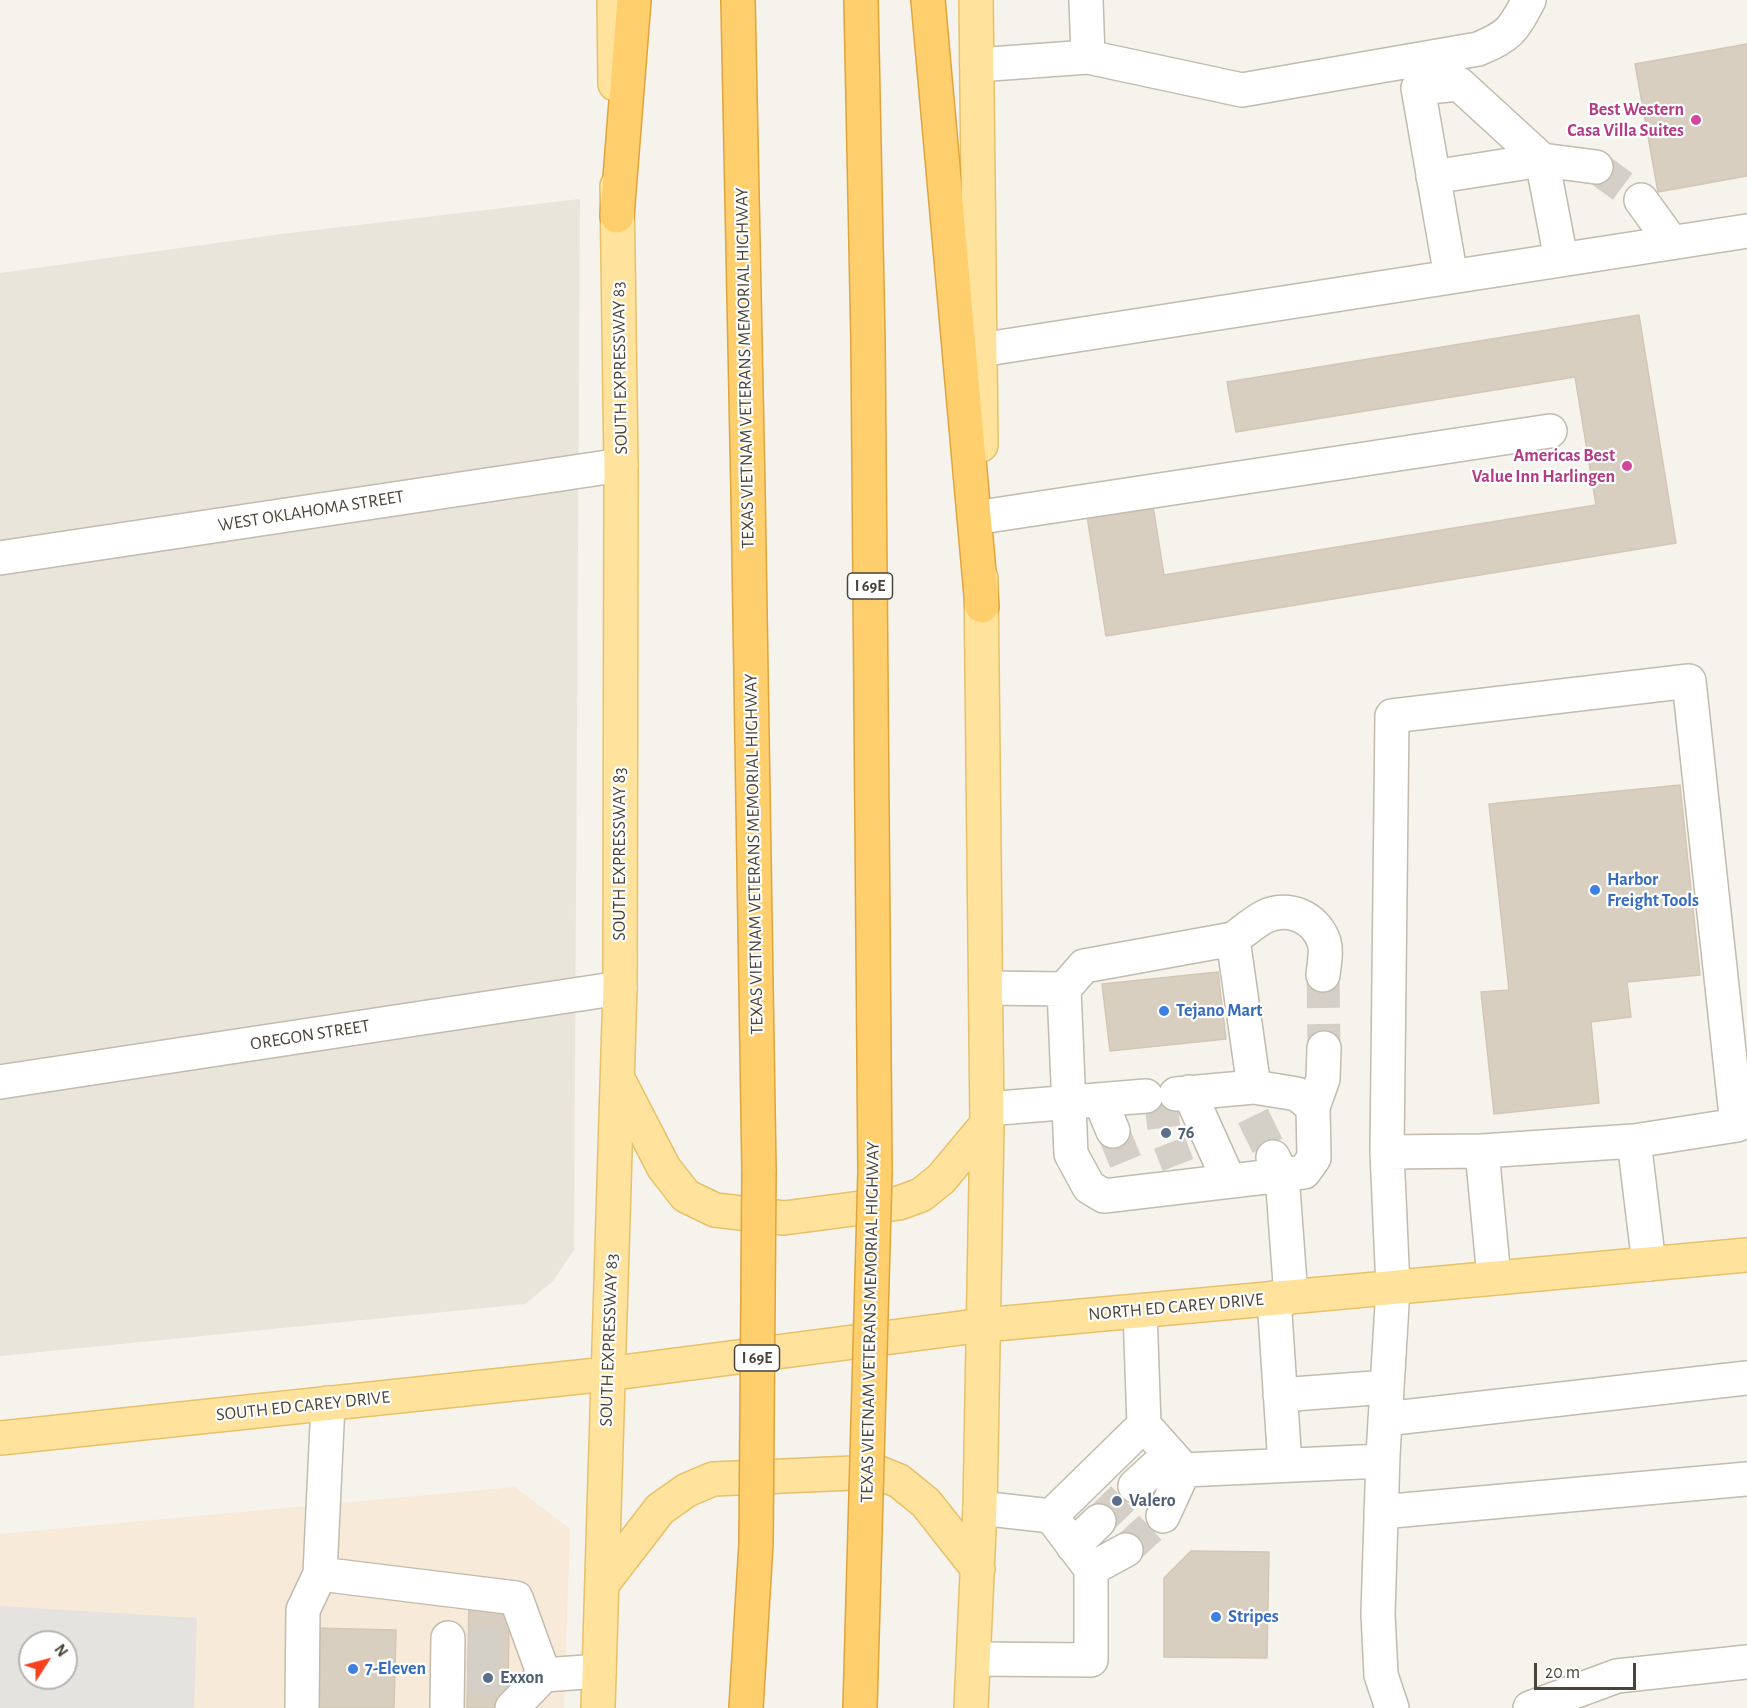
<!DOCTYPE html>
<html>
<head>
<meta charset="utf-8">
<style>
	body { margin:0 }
	#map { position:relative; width:1747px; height:1708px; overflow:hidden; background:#f6f3ec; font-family:"Alegreya Sans",sans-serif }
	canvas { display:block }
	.north { position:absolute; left:18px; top:1630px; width:60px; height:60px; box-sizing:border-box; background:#fff; border:2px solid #b7b4b0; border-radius:50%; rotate:54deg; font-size:16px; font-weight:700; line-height:24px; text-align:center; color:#4b4439 }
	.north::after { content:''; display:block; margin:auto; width:21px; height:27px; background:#fc3f1d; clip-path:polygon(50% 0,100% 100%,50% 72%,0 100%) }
	.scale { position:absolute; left:1534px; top:1663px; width:102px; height:27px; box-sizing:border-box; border:3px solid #4b4439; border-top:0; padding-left:8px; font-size:18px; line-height:21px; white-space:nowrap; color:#4b4439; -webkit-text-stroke:4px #fff; paint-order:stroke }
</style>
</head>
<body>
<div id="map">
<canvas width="1747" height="1708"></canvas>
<div class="north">N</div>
<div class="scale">20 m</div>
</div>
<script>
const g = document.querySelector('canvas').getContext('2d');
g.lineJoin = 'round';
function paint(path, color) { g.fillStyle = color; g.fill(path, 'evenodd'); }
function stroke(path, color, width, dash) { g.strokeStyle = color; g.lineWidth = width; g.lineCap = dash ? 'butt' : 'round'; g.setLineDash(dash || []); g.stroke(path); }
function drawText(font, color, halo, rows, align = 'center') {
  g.font = font + ' "Alegreya Sans",sans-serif'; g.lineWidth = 4.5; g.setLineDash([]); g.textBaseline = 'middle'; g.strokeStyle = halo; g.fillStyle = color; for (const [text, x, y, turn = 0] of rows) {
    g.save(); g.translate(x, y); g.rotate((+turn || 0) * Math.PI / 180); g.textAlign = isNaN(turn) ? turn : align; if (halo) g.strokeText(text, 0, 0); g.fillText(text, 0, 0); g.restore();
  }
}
const residential = new Path2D(`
	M580,199L574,1250L553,1281L525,1304L0,1356V273L281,234Z`);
const commercial = new Path2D(`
	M515,1487L570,1529L564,1708H0V1534ZM30,1642H66V1678H30Z`);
const parking = new Path2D(`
	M0,1606L197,1618L194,1708H0ZM30,1642H66V1678H30Z`);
const building = new Path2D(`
	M1747,44V176L1658,192L1635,64Z
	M1639,315L1676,543L1106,636L1086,510L1152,500L1164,575L1596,505L1575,377L1236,432L1227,382Z
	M1680,785L1700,975L1627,982L1631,1017L1591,1022L1599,1103L1494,1114L1481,992L1509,990L1489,804Z
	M1218,972L1226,1039L1110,1051L1102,984Z
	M1191,1551L1269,1552L1267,1658L1164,1657V1578Z
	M469,1603L509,1604L508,1708H467Z
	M312,1628L396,1630L394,1708H310Z`);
const minorTunnel = new Path2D(`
	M1596,167L1641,200
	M1323,975L1324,1048
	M1160,1095L1164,1129L1178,1165
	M1253,1116L1273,1157
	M1113,1131L1129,1170
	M1099,1521L1135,1486
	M1126,1550L1163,1516
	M468,1643L509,1646
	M467,1677L508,1676`);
const minor = new Path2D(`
	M1088,57L1242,90L1478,49C1510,36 1513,30 1529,0
	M977,65L1088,57L1086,0
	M1433,177L1542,160L1596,167
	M1641,200L1672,243
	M1451,277L1418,88L1459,84L1542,160L1561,259
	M980,350L1747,231
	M981,517L1550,431
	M0,558L621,465
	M1233,939C1243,932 1253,923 1264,917C1288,905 1316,917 1324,942C1327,951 1324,965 1323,975
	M986,988L1064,989L1071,1154L1089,1187L1104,1196L1282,1175L1291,1297
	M1064,989L1084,966L1233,939L1254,1087L1297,1094L1313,1107L1314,1158L1304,1172L1282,1175L1273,1157
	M0,1082L620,988
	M1189,1092L1229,1181
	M1176,1094L1254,1087
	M1100,1100L1113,1131
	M1313,1107L1323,1079L1324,1048
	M987,1109L1146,1096
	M1482,1151L1494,1278
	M1387,1152L1392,716L1689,681L1737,1125L1634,1141L1649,1264
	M1274,1298L1285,1465
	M1280,1395L1387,1387
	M1385,1419L1747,1378
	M1144,1425L1184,1470L1382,1461
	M1135,1486L1170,1454
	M980,1508L1051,1516L1144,1425L1140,1311
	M1381,1512L1747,1479
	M1163,1516L1184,1470
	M1073,1546L1099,1521
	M1091,1569L1126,1550
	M320,1574L516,1598L544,1675L599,1671
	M974,1659L1091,1660V1569L1051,1516
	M302,1708L303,1610L320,1574L328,1403
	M447,1708L448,1638
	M512,1708L544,1675
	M1392,1708L1381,1675L1378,1614L1383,1455L1393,1288L1387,1152L1482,1151L1634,1141
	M1530,1708L1617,1676L1747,1662`);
const major = new Path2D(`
	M614,0L615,84
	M976,0L981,445
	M619,1081L664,1168L686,1196L715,1210L784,1218L899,1203L921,1195L941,1179L987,1124
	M0,1438L607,1374L984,1325L1747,1255
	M603,1583L660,1509L687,1490L713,1479L877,1472L899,1481L926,1503L978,1569
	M598,1708L620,988L621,465L617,186
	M971,1708L980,1508L987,1124L981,578`);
const highway = new Path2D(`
	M738,0L748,490L759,1171
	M861,0L868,340L875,1172
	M928,0L982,606
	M617,216L634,0
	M746,1708L756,1544
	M860,1708L865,1531`);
const highwayBridge = new Path2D(`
	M865,1531L875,1172
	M756,1544L759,1171`);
const markers = [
	[1696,120,6,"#d1479c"],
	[1627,466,6,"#d1479c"],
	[1595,890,6,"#3f7fe0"],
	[1164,1011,6,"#3f7fe0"],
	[1166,1133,6,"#5c6f8a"],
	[1117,1501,6,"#5c6f8a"],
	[1216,1617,6,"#3f7fe0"],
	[353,1669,6,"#3f7fe0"],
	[488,1678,6,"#5c6f8a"]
];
const shields = [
	[870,586,45],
	[757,1358,45]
];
const shieldNames = [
	["I 69E",870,586],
	["I 69E",757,1358]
];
const hotelNames = [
	["Best Western",1684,110],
	["Casa Villa Suites",1684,131],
	["Americas Best",1615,456],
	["Value Inn Harlingen",1615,477]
];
const streetNames = [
	["SOUTH EXPRESSWAY 83",620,368,-91],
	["TEXAS VIETNAM VETERANS MEMORIAL HIGHWAY",745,368,-91],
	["WEST OKLAHOMA STREET",311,511,-9],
	["SOUTH EXPRESSWAY 83",620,854,-90],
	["TEXAS VIETNAM VETERANS MEMORIAL HIGHWAY",754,854,-91],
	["OREGON STREET",310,1035,-9],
	["NORTH ED CAREY DRIVE",1176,1307,-5],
	["TEXAS VIETNAM VETERANS MEMORIAL HIGHWAY",870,1322,-89],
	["SOUTH EXPRESSWAY 83",609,1340,-88],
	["SOUTH ED CAREY DRIVE",303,1406,-6]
];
const shopNames = [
	["Harbor",1607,880],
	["Freight Tools",1607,901],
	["Tejano Mart",1176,1011],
	["Stripes",1228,1617],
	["7-Eleven",365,1669]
];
const serviceNames = [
	["76",1178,1133],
	["Valero",1129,1501],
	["Exxon",500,1678]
];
paint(residential, '#eae5da');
paint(commercial, '#f7ead8');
paint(parking, '#e5e3e0');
paint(building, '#d8cfc1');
stroke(building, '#d3c7b4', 1.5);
stroke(minorTunnel, '#d4d0c8', 33, [33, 16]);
stroke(minor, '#c2bbae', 36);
stroke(major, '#e6c16a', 36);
stroke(highway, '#e0a43c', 36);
stroke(minor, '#fff', 33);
stroke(major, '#ffe39c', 33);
stroke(highway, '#ffcf6e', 33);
stroke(highwayBridge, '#e0a43c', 36, []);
stroke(highwayBridge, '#ffcf6e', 33);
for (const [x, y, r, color] of markers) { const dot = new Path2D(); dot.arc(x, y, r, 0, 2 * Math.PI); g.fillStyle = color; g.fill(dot); stroke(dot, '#fff', 2); }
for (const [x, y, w] of shields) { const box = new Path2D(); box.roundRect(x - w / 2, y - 13, w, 26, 4.5); g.fillStyle = '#fff'; g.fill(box); stroke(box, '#4b4439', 1.5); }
drawText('bold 16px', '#4b4439', null, shieldNames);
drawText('bold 18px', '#b23c85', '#fff', hotelNames, 'right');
drawText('18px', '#4b4439', '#fff', streetNames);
drawText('bold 18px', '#366cbe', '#fff', shopNames, 'left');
drawText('bold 18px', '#4e5e75', '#fff', serviceNames, 'left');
</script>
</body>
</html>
